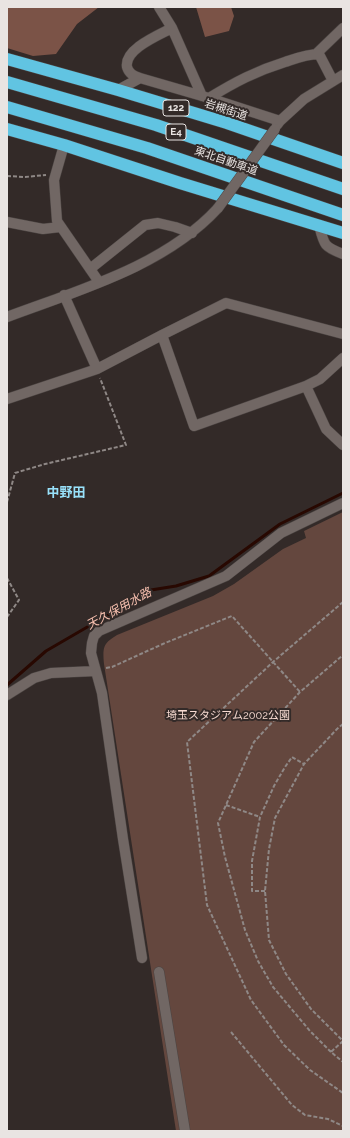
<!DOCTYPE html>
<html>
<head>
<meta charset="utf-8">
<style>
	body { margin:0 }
	#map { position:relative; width:350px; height:1138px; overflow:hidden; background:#332a28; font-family:Raleway,sans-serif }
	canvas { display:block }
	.frame { position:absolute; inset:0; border:8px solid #e9e4e2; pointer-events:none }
</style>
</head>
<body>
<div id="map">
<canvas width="350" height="1138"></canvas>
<div class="frame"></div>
</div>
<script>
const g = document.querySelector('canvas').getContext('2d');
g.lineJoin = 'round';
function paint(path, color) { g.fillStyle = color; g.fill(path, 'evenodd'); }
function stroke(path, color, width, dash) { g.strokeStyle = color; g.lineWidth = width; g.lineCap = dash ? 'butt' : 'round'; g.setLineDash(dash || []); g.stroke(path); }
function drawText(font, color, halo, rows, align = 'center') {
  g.font = font + ' Raleway,"Noto Sans JP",sans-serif'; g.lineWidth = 4; g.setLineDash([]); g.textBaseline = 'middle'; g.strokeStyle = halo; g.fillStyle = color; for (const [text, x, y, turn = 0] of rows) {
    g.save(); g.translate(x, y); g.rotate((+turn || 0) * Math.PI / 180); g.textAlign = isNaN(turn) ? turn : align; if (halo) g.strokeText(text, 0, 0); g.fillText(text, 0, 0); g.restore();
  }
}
const green = new Path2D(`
	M343,512V1131H176L104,664C103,648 102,644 117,635L213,596L234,584L283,549L306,538L304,531Z`);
const forest = new Path2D(`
	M7,7H99L77,24L56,54L33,56L7,48Z
	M196,7H231L234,16L229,31L205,37Z`);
const stream = new Path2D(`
	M7,685L46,651L151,590L176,586L209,576L280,524L343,493`);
const path = new Path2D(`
	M7,176L25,177L46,175
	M7,502L15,473L45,464L126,445L100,378
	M7,578L19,600L7,617
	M343,602L273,662L187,742L207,905L251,1000L284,1045L310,1070L343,1093
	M106,668L112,667L165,643L232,616L300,692
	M343,724L337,729L304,764L275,818L269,849L265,891L269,940L286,974L311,1009L343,1041
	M226,805L260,817
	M265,891H252V861L260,817L274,786L285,767L292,757L304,764
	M231,1032L292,1105L305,1115L328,1119L343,1126
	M343,1041L331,1052L343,1062
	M331,1052L310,1031L273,987L258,961L245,930L225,857L218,823L254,742L300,692L343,655`);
const minor = new Path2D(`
	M159,7L172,28L202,96
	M316,54L343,28
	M140,78C134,76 129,74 127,67C124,49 159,35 172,28
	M118,90L140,78L209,98L280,121
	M209,98C235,82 256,71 285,62C297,58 307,54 319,54L333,81
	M277,125L280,121L304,99L343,75
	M64,145L54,180L57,221L99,282
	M7,222L43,229L60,227
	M319,225C324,245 324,247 343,254
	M90,269L145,225L158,223L175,227L192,233
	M64,295L97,369
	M7,317C79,290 165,266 218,208
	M162,335L194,426L306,386L320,379L343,358
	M306,386L326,429L343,445
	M7,399L97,369L162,335L226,303L343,334
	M7,695L34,678L51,673L96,671
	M142,958L123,839L102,693L91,653L92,643L94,636L99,631L226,576L281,533L343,503
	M159,972L185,1131`);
const highway = new Path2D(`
	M7,59L118,90L227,123L343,163
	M7,82L156,125L343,189
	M7,107L147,148L343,215
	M7,129L64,145L180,183L343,233`);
const minorBridge = new Path2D(`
	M218,208L275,129`);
const shields = [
	[176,108,26],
	[176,132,20]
];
const shieldNames = [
	["122",176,108],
	["E4",176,132]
];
const streetNames = [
	["岩槻街道",226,110,18],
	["東北自動車道",226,161,19]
];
const parkNames = [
	["埼玉スタジアム2002公園",228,716]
];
const waterNames = [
	["天久保用水路",119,609,-29]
];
const quarterNames = [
	["中野田",66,493]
];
paint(green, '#64473e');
paint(forest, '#7b5347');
stroke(stream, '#280801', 3);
stroke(minor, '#4c4543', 11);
stroke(highway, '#4c4543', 13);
stroke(path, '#8f8886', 2, [4, 2]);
stroke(minor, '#716764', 10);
stroke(highway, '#61c4e2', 12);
stroke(minorBridge, '#4c4543', 11, []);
stroke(minorBridge, '#716764', 10);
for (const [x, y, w] of shields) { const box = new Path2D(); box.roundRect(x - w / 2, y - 8, w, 16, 3); g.fillStyle = '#332a28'; g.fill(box); stroke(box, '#e9e4e2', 1); }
drawText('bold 10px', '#e9e4e2', null, shieldNames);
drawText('11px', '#e9e4e2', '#332a28', streetNames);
drawText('11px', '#f7dad1', '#332a28', parkNames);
drawText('italic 12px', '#f9c1b0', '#332a28', waterNames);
drawText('bold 13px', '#98e1fa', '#332a28', quarterNames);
</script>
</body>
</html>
